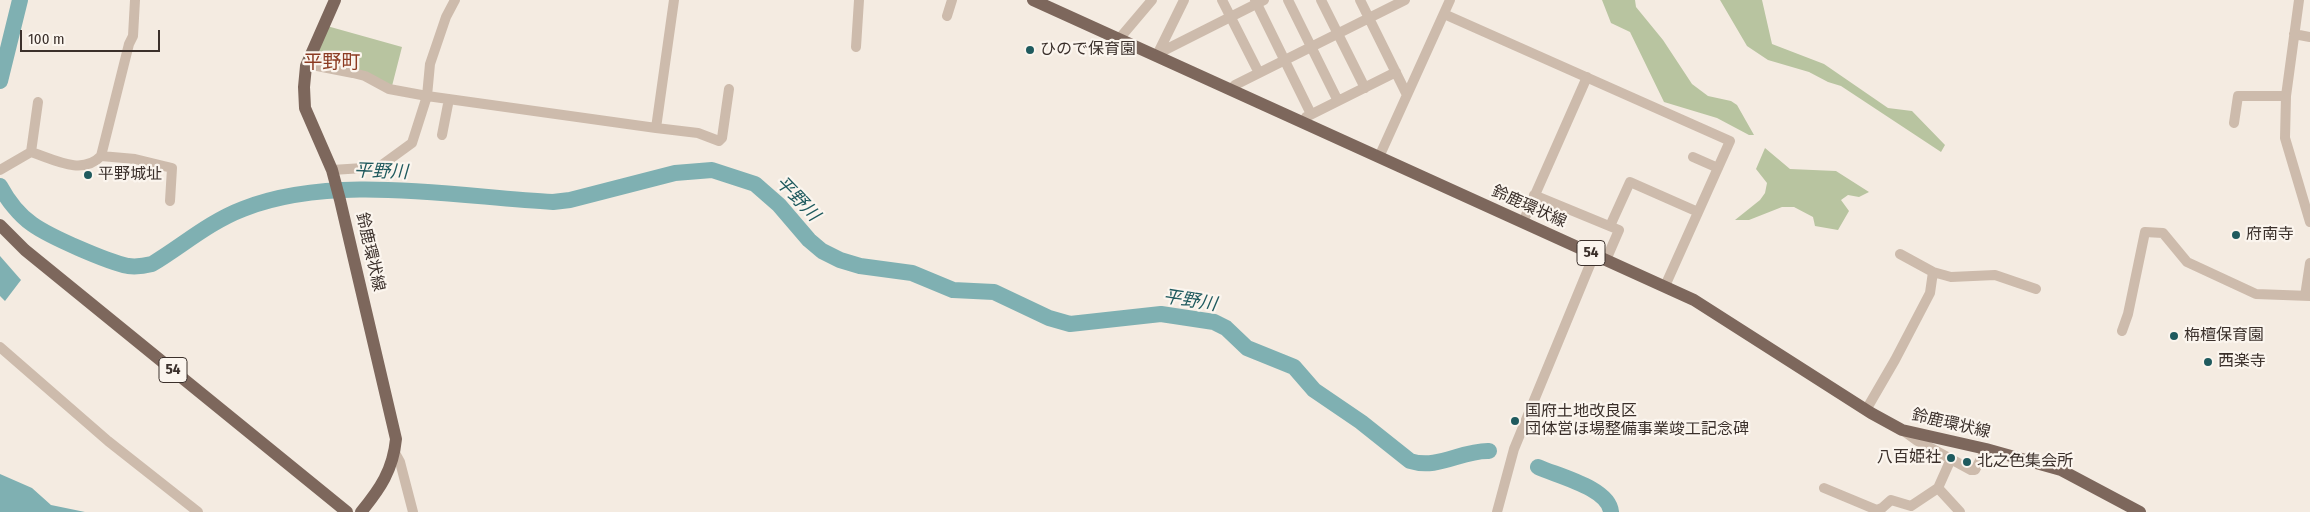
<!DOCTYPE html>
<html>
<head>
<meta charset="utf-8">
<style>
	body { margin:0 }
	#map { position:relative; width:2310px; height:512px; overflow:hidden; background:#f4ebe1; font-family:"Fira Sans Condensed",sans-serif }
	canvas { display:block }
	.scale { position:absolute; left:20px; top:30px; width:140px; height:22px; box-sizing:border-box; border:2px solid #3b302b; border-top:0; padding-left:6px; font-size:15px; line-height:18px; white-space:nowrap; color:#3b302b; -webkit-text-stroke:4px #fbf5ee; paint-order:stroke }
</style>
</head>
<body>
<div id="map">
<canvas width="2310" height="512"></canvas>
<div class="scale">100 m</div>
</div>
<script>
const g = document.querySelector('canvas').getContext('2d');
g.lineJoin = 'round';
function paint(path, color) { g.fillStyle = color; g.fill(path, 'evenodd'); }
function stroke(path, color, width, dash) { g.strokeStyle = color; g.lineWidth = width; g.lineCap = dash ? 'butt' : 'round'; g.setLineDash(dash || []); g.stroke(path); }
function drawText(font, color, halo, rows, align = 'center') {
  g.font = font + ' "Fira Sans Condensed","Noto Sans JP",sans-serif'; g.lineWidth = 4.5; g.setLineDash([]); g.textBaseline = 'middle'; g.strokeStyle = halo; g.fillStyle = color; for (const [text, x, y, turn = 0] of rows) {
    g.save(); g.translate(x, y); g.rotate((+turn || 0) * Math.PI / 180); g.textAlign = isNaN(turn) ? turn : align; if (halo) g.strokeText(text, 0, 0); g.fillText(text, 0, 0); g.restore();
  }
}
const green = new Path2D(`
	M1602,0H1635L1636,7L1663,40L1692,84L1708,96L1731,101L1737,105L1754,135H1749L1717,118L1664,102L1630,32L1611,23Z
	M1720,0H1762L1772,44L1824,64L1888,108L1912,111L1945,145L1941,152L1841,86L1828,82L1809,72L1768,60L1747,46Z
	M327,26L402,47L392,86L311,63Z
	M1765,148L1790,169L1836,171L1869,192L1859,197L1848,195L1841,200L1849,211L1838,230L1815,226L1813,217L1794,207H1782L1749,220H1735L1760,200L1765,193L1767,183L1756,169Z`);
const water = new Path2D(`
	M0,256L21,280L5,301L0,296Z
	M0,474L32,488L51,505L85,512H0Z`);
const river = new Path2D(`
	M0,81L20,0
	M0,186C7,199 19,215 32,224C50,237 108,262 128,266C136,267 144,266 152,264C182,246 209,222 243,209C334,173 457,197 553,202L570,200L675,173L712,170L755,184L779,205L809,240L822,251L840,260L860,266L912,273L953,290L994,292L1049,318L1070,324L1161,314L1214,322L1226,328L1247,348L1294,367L1314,390L1361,422L1410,461C1438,470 1462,450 1489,451
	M1538,467C1558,476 1609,488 1611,512`);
const minor = new Path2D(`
	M1222,0L1259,73
	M1255,0L1311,114
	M1288,0L1338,101
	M1321,0L1365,88
	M1360,0L1407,95
	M2299,0L2286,96L2285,138L2310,222
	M1444,14L1730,141L1665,286
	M947,16L952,0
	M2294,34L2310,37
	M1119,39L1152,0
	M856,47L859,0
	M1159,53L1264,0
	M1157,55L1184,0
	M307,64L353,73L365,76L389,89L427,96L656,128L674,0
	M1230,90L1235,85L1405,0
	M1306,117L1396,72
	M2234,123L2238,96H2286
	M656,128L698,133L719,141L722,138L729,89
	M442,135L449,99
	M31,152L38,102
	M101,156L135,159L172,168L170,201
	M1379,157L1450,0
	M1693,157L1718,168
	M0,170L31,152C53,159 82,176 101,156L129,44L133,36L135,0
	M332,170L379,167L412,143L427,96L430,64L446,17L455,0
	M1534,195L1619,230L1606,260
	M1523,222L1587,77
	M1610,226L1630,182L1698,212
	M1900,254L1933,272
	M2305,296L2310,263
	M2122,331L2128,314L2145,232L2163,233L2187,262L2256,294L2310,296
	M0,347L108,441L198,512
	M1866,410L1895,360L1930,293L1933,272L1951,277L1995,275L2036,289
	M1905,432L1916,440L1971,470H1975L1986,449
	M395,453L400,462L413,512
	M1951,459L1938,488L1960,512
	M1824,488L1877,510L1882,508L1891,500L1911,506L1938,488
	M1497,512L1514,449L1594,255`);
const primary = new Path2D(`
	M335,0L306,66L304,87L305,108L332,170L340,200L396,439C393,470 380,489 361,512
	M1033,0L1694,300L1871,413L1902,430L1986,449L2061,470L2140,512
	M0,225L25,250L347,512`);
const markers = [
	[1030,50,5,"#1f5a5e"],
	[88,175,5,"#1f5a5e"],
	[2236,235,5,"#1f5a5e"],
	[2174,336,5,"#1f5a5e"],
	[2208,362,5,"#1f5a5e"],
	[1515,421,5,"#1f5a5e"],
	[1951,458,5,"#1f5a5e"],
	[1967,462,5,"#1f5a5e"]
];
const shields = [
	[1591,253,28],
	[173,370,28]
];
const shieldNames = [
	["54",1591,253],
	["54",173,370]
];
const poiNames = [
	["ひので保育園",1040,50],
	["平野城址",98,175],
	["府南寺",2246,235],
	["栴檀保育園",2184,336],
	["西楽寺",2218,362],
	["国府土地改良区",1525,412],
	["団体営ほ場整備事業竣工記念碑",1525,430],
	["八百姫社",1941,458,"right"],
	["北之色集会所",1977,462]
];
const streetNames = [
	["鈴鹿環状線",1529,207,24],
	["鈴鹿環状線",370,252,77],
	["鈴鹿環状線",1951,424,13]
];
const waterNames = [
	["平野川",381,172,2],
	["平野川",797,199,46],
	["平野川",1190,301,9]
];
const quarterNames = [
	["平野町",332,63]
];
paint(green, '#b8c4a0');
paint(water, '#7fb0b2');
stroke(river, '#7fb0b2', 16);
stroke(minor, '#cdbbac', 10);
stroke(primary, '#7d675c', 12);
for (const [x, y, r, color] of markers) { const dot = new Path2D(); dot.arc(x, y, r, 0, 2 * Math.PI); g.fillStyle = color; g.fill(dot); stroke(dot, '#fbf5ee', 2); }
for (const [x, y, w] of shields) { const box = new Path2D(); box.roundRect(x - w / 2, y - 12.5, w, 25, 4); g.fillStyle = '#fbf5ee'; g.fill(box); stroke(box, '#3b302b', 1); }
drawText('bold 15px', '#3b302b', null, shieldNames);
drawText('16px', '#3b302b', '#fbf5ee', poiNames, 'left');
drawText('16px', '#3b302b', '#fbf5ee', streetNames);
drawText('italic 18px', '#1f5a5e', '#fbf5ee', waterNames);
drawText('19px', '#8c3b22', '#fbf5ee', quarterNames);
</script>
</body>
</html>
